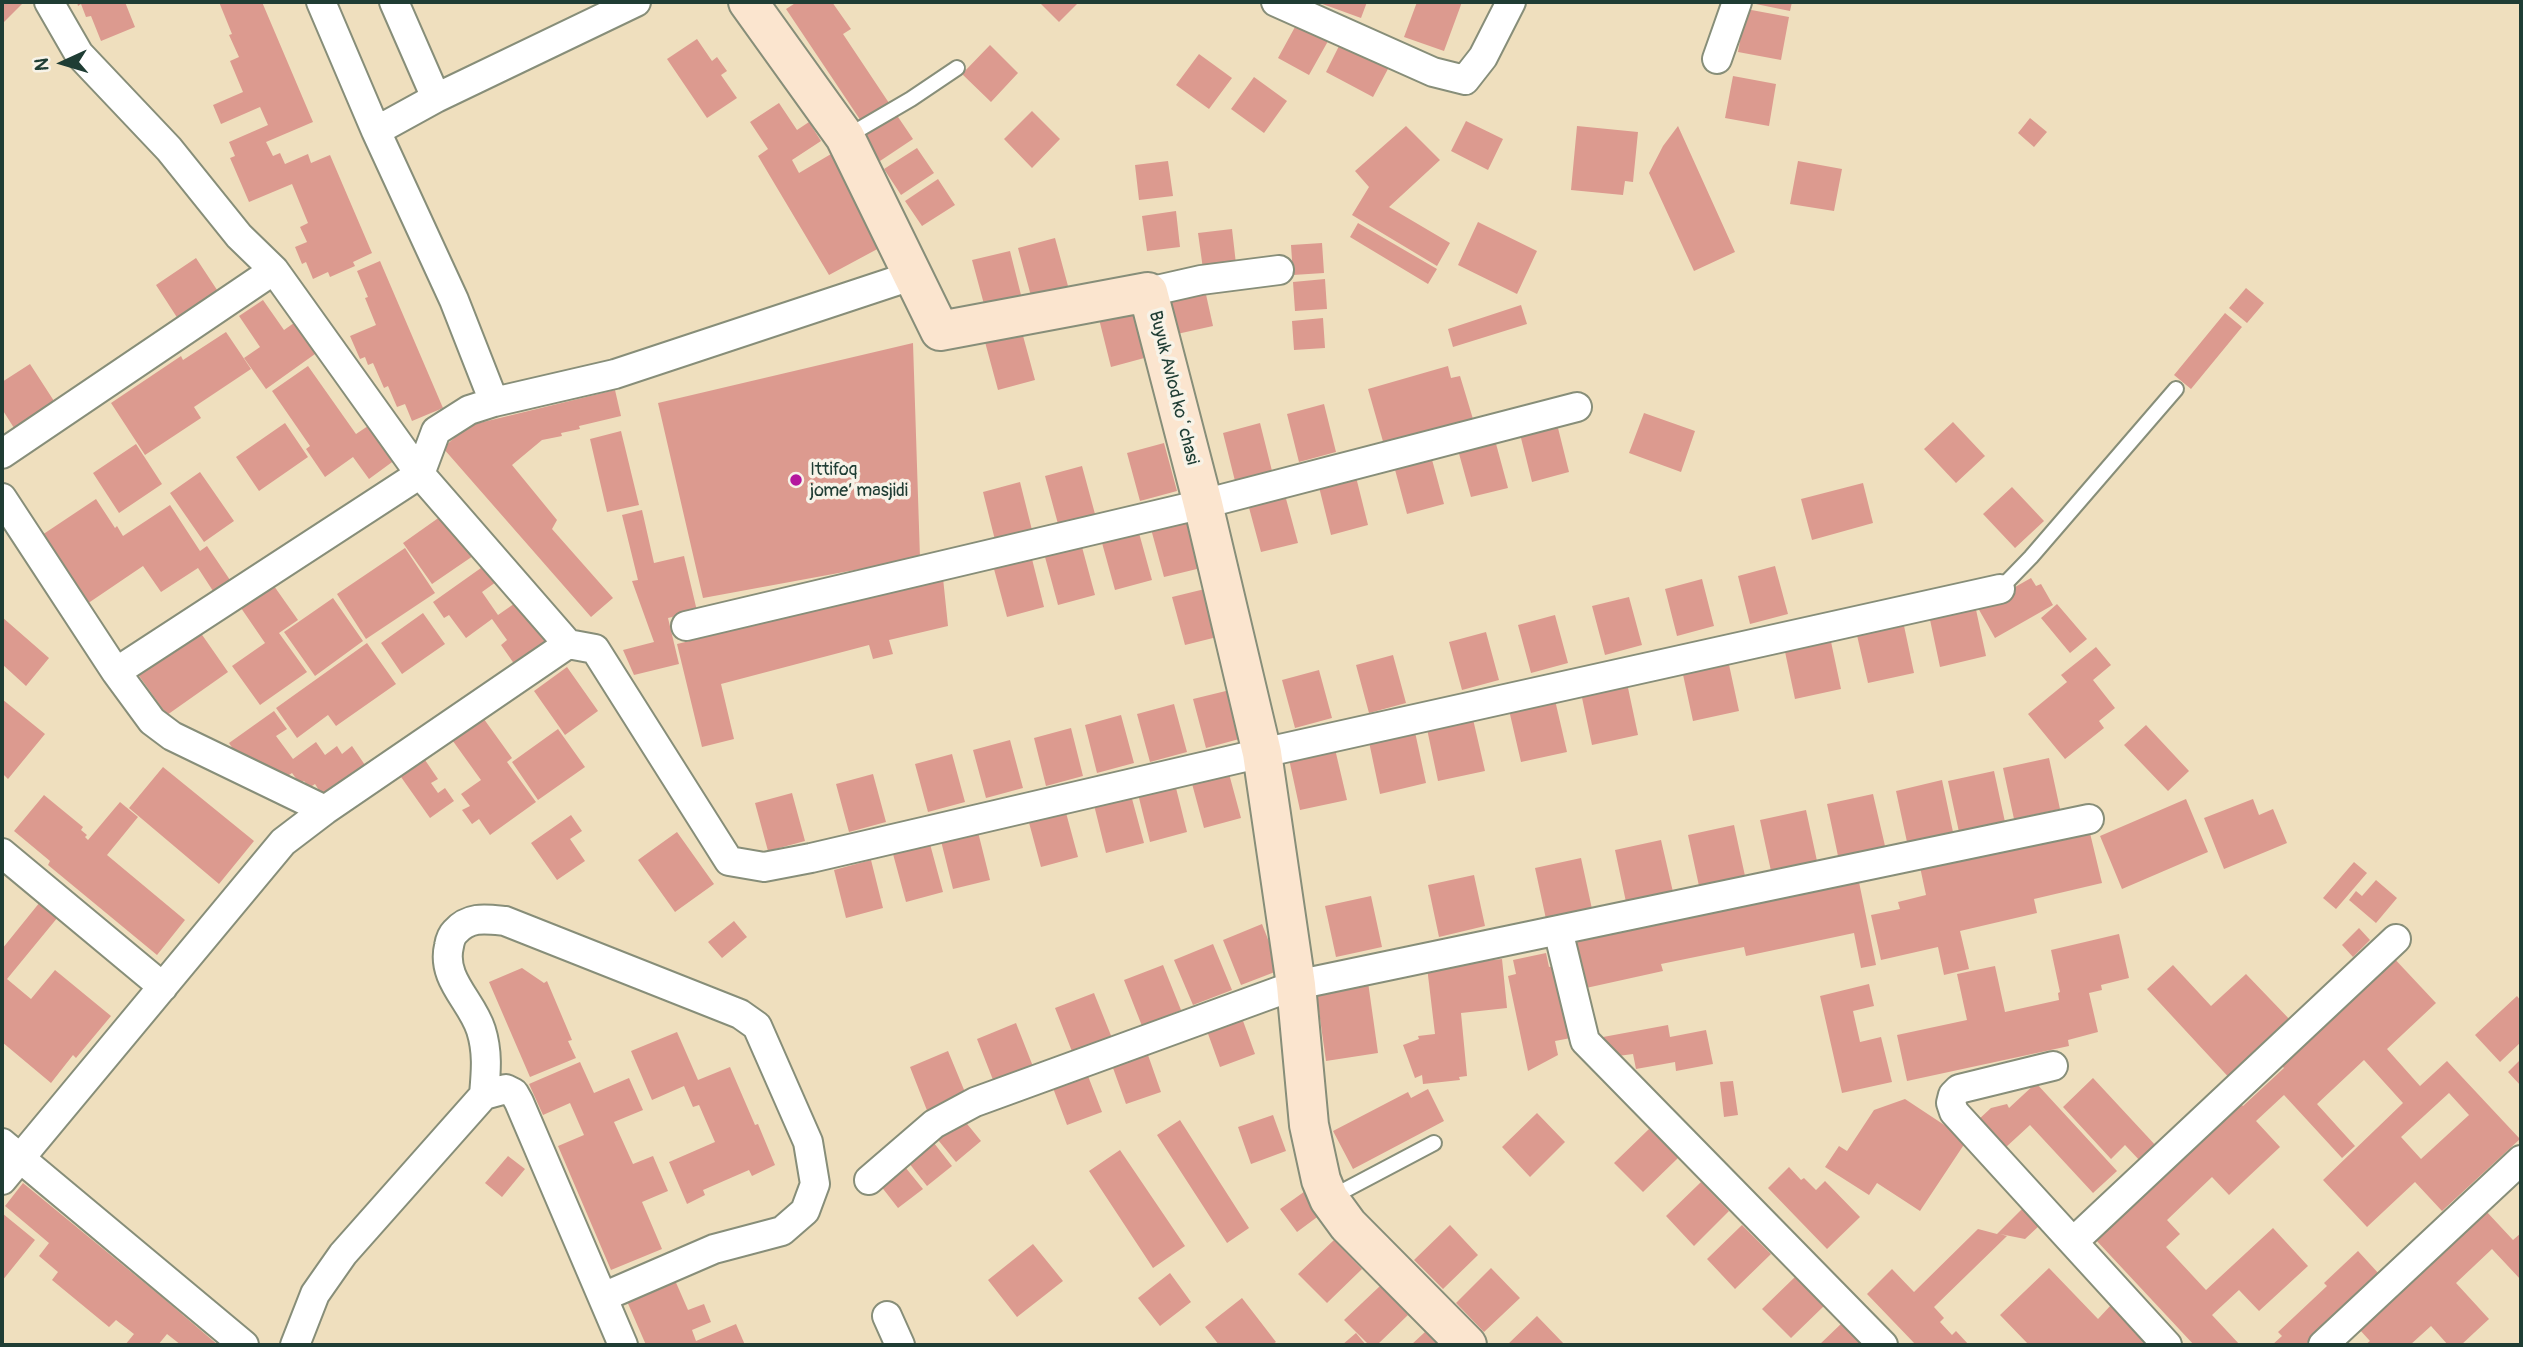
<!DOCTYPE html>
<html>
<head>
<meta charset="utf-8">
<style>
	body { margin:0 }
	#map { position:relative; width:2523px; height:1347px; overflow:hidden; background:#efdfbe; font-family:Pangolin,sans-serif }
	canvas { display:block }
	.frame { position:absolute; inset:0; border:4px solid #1f3d34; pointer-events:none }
	.north { position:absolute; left:28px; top:28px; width:70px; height:70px; -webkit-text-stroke:5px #f7f3e8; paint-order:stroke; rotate:266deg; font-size:19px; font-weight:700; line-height:28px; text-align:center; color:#1f3d34 }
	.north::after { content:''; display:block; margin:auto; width:24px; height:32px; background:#1f3d34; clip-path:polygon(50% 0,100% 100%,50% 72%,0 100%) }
</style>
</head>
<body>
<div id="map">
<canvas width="2523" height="1347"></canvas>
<div class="frame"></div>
<div class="north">N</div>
</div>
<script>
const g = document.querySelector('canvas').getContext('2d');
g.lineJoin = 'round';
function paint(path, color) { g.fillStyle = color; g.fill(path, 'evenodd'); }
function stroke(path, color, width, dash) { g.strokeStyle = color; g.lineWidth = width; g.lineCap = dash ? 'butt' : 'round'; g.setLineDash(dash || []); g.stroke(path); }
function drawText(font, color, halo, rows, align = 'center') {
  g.font = font + ' Pangolin,sans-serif'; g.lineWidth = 7; g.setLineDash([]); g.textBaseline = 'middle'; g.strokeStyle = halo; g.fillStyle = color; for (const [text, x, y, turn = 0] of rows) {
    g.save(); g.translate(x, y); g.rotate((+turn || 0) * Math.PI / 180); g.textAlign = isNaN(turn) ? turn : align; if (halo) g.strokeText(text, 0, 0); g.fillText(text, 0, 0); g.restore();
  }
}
const building = new Path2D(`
	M2,2H24L2,24Z
	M77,2H125L135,27L101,41L91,16L86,17L81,4L78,6Z
	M219,2H262L313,122L266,142L273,156L280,153L285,164L308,154L311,163L330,155L372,253L353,262L355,266L330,277L328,272L313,279L306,262L302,264L295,247L307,242L300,227L308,223L292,184L249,202L230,158L235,156L229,142L268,125L260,107L221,124L213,105L243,92L230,61L239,57L229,35L232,34Z
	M797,2H832L851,29L843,34L889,103L861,121L786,9Z
	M1039,2H1079L1059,22Z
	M1317,2H1367L1361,18Z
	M1417,2H1462L1444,51L1404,37Z
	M1746,2H1792L1790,11Z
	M1746,9L1789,17L1781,60L1738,52Z
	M1301,16L1332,34L1309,75L1278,58Z
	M697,39L712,61L717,57L727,71L721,75L737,98L707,118L667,59Z
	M1341,42L1389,67L1373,97L1326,72Z
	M990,45L1018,73L991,102L962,74Z
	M1199,54L1232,78L1209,109L1176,85Z
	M1733,76L1776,84L1769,126L1725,118Z
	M1254,77L1287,101L1264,133L1231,109Z
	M779,103L797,130L809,122L821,141L792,160L799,173L831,154L883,246L829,275L758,156L768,149L750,122Z
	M1032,111L1060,139L1032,168L1004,139Z
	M896,114L913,139L880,161L863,136Z
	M2030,118L2047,132L2034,147L2018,133Z
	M1466,121L1503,139L1488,170L1451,151Z
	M1406,126L1440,160L1389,207L1450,243L1437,266L1352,215L1369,187L1355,171Z
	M1577,126L1638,132L1633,182L1625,181L1623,195L1571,190Z
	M1678,126L1735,252L1694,271L1649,173L1663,146Z
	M917,148L934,173L901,195L884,169Z
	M1168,161L1173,196L1139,200L1135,165Z
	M1798,161L1842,169L1834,211L1790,204Z
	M938,179L955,205L922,226L905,201Z
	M1176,211L1180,247L1147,251L1142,216Z
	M1478,222L1537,251L1517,294L1458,265Z
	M1358,223L1437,269L1428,284L1350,237Z
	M1232,229L1236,264L1203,269L1198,233Z
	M1055,238L1068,286L1031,296L1018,248Z
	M1322,243L1324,273L1293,275L1291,245Z
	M1010,251L1022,299L985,308L972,260Z
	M196,258L221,296L180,322L156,285Z
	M380,261L443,408L412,421L405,404L397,407L388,386L384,388L373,363L368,365L365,357L360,359L350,336L376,325L365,298L368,297L357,271Z
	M1325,279L1327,309L1295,311L1293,282Z
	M2246,288L2264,303L2247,323L2229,308Z
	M1205,290L1213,326L1177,334L1169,298Z
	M263,300L284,330L301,318L322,349L266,389L244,358L260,347L239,316Z
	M1521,305L1527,324L1453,347L1448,329Z
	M1136,309L1148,357L1111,367L1099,319Z
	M2225,313L2242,327L2191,389L2174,375Z
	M1323,318L1325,348L1294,350L1292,321Z
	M226,332L251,369L194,407L201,418L145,455L111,403L181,356L183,360Z
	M1022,332L1035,380L998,390L985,342Z
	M913,343L920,558L703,598L658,403Z
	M30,364L54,401L14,428L2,409V382Z
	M308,366L356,434L374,422L399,457L369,479L353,457L325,477L306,449L310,446L272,391Z
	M1448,366L1451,378L1460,376L1473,419L1384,445L1368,389Z
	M615,390L621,416L579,426L580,429L561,433L562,436L542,440L512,465L557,520L552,529L613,598L591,617L443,448L473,421L475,424Z
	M1324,404L1336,452L1299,462L1287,414Z
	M1644,413L1695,431L1681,472L1629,453Z
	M1953,422L1985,456L1956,483L1924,449Z
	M285,423L308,457L259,491L236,457Z
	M1260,423L1272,471L1235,481L1223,433Z
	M1557,424L1569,472L1532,482L1520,434Z
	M621,431L639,505L607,512L590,439Z
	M1495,440L1508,488L1471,497L1458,450Z
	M1164,443L1177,491L1140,501L1127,453Z
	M136,444L162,484L119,513L93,473Z
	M1431,456L1444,504L1407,514L1394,466Z
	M1082,466L1095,514L1058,524L1045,476Z
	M200,472L234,521L204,542L170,493Z
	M1356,477L1368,525L1331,535L1319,487Z
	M1020,482L1032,530L995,540L983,492Z
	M1863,483L1873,523L1812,540L1801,499Z
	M2012,487L2044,521L2015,548L1983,514Z
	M1285,495L1298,543L1261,552L1248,504Z
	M96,499L115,528L117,526L123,536L170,505L200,551L207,546L230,580L213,591L198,568L161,592L143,566L84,606L39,537Z
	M642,510L654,563L684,556L697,611L668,618L679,664L634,675L623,650L654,642L632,581L638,580L622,515Z
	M444,514L473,556L432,584L403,543Z
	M1189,520L1201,568L1164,577L1151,529Z
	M1139,533L1152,580L1115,590L1102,543Z
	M1082,547L1095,595L1058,605L1045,557Z
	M405,548L435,593L366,639L337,594Z
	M1032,559L1044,607L1007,617L994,569Z
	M488,563L503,577L482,592L498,615L521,599L550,641L515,665L501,645L507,640L492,619L466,638L449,615L444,618L433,602Z
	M1775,566L1788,614L1750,624L1738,576Z
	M943,578L948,626L889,640L893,654L873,659L869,645L721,684L734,739L702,747L677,644L793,616L791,609Z
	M2031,578L2036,586L2041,584L2053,605L1995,638L1978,608Z
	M1702,579L1714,626L1677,636L1665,589Z
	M274,586L298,620L279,633L307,672L260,705L232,666L265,643L241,608Z
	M1209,588L1221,636L1185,645L1172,597Z
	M1629,597L1642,645L1605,655L1592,606Z
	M333,598L363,641L315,676L284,632Z
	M2057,604L2087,639L2070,653L2041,618Z
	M1975,605L1986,656L1940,667L1929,615Z
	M423,613L445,644L402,674L381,643Z
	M1555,615L1568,663L1531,673L1518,625Z
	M2,617L49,658L26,686L2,664Z
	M1903,621L1914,673L1868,683L1856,631Z
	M198,629L228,672L167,715L137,673Z
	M1486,632L1499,680L1462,690L1449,642Z
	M1830,637L1841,689L1795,699L1784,647Z
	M367,643L396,684L336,726L328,715L297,738L276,708Z
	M2096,647L2111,665L2093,680L2115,708L2099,721L2104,728L2065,759L2028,714L2067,682L2061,675Z
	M1393,655L1406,703L1369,713L1356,665Z
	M1728,660L1739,711L1693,721L1682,670Z
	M567,667L598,711L565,735L534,691Z
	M1319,670L1332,718L1295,728L1282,680Z
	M1627,683L1638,735L1592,745L1581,693Z
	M1230,690L1243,738L1206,748L1193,699Z
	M2,699L45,734L8,779L2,773Z
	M1555,700L1567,752L1521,762L1509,710Z
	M1174,704L1187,752L1150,762L1137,714Z
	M274,711L287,729L276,736L293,759L316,742L325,755L337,746L342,754L352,746L365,765L322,795L315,784L309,788L304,781L300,784L292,773L286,777L237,755L229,743Z
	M481,715L512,758L507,762L536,802L490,835L479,819L472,824L462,810L470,806L461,794L481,780L450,737Z
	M1121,715L1134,763L1097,773L1085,725Z
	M1473,719L1485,771L1438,781L1427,729Z
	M2146,725L2189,771L2168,791L2124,745Z
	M1071,728L1083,776L1046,786L1034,738Z
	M558,729L585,767L538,800L512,762Z
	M1415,732L1426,783L1380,794L1369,742Z
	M1010,740L1023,788L986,798L973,750Z
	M1335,749L1347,800L1300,810L1289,759Z
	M952,754L965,802L928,812L915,764Z
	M2049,758L2060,809L2014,819L2003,768Z
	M425,760L438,779L431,783L438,793L445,788L454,801L430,818L401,777Z
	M163,767L254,841L219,884L129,808Z
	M1228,770L1241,818L1204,828L1191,780Z
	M1994,771L2005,822L1959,832L1948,781Z
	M873,774L886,822L849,832L836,784Z
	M1942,780L1953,832L1907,842L1896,791Z
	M1175,784L1187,832L1150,842L1138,794Z
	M792,793L805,841L768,851L755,803Z
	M1873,794L1885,846L1838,856L1827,804Z
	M44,795L83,827L81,830L87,835L85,837L88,840L120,802L138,817L107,855L185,920L157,955L48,865L50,861L14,831Z
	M1131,795L1144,843L1106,853L1094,805Z
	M2186,799L2208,852L2122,889L2100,836Z
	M2253,799L2259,815L2273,809L2287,843L2224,869L2204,818Z
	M1065,809L1078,857L1041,867L1028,819Z
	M1806,810L1817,861L1771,871L1760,820Z
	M571,815L582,831L570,839L585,861L557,880L531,843Z
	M1734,825L1745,876L1699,886L1688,835Z
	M2089,829L2102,883L2034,899L2037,913L1960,931L1969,969L1944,975L1938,947L1881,960L1871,915L1900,909L1898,902L1926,895L1920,867Z
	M677,832L714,884L675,912L638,860Z
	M978,832L990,880L953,889L941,841Z
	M1661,840L1673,892L1626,902L1615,850Z
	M930,844L943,892L906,902L893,854Z
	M1581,858L1592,909L1546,919L1535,868Z
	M871,860L883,908L846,918L834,870Z
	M2354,862L2367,873L2336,909L2323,898Z
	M1474,875L1485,926L1439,937L1428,885Z
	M2376,880L2397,898L2376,923L2349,900L2356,891L2362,896Z
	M1859,882L1876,965L1861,968L1854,933L1746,956L1744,947L1661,964L1663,971L1577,990L1566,941Z
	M1371,896L1382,947L1336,957L1325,906Z
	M40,902L58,917L7,979L31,999L55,970L111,1016L76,1058L73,1055L51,1083L2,1042V949Z
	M734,921L747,937L722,958L708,942Z
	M1262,924L1280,970L1241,985L1223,940Z
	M2359,928L2370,940L2353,957L2342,945Z
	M2119,934L2129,978L2101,985L2102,990L2089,993L2098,1032L2068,1040L2069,1046L1907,1081L1897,1035L1967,1020L1957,974L1995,966L2005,1012L2059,1000L2058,993L2060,992L2051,950Z
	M1213,944L1232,990L1193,1005L1174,960Z
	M1546,953L1549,967L1561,965L1576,1037L1555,1041L1558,1055L1528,1071L1508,976L1516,974L1513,960Z
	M2391,955L2436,1003L2387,1049L2420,1086L2447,1061L2520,1139L2442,1211L2415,1182L2367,1227L2323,1180L2403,1103L2364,1060L2317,1104L2355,1146L2342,1158L2284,1095L2256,1121L2280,1147L2229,1195L2212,1177L2167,1220L2180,1234L2166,1247L2206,1290L2273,1228L2308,1266L2259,1311L2239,1290L2212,1315L2240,1345H2194L2095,1239L2236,1099L2243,1106L2284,1068L2277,1061ZM2449,1093L2469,1115L2421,1159L2401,1137Z
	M1502,959L1507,1008L1461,1013L1467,1076L1459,1077L1460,1080L1423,1084L1422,1075L1415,1078L1403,1045L1419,1039L1418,1036L1435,1034L1427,967Z
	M1163,965L1181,1010L1142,1026L1124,980Z
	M2173,965L2211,1006L2246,974L2294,1024L2234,1083L2147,989Z
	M522,968L544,983L547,981L572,1040L568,1041L576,1058L530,1077L489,982Z
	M1368,982L1378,1053L1326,1061L1316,990Z
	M1869,984L1874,1006L1853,1011L1860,1042L1881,1037L1892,1082L1842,1093L1820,996Z
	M1094,993L1112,1038L1073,1054L1055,1008Z
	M2517,996L2521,1001V1042L2500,1062L2475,1035Z
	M1242,1018L1255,1054L1220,1067L1207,1031Z
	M1016,1023L1034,1069L995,1085L977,1039Z
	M1668,1025L1670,1037L1706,1030L1713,1064L1676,1071L1675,1062L1636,1069L1633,1054L1618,1056L1603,1037Z
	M677,1032L698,1080L730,1067L755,1125L758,1124L775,1165L752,1176L749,1170L703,1190L705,1195L687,1204L669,1162L715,1142L699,1105L693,1107L684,1086L652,1100L631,1051Z
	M948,1051L967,1097L928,1113L910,1067Z
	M1148,1055L1161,1092L1126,1104L1113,1068Z
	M2521,1059V1086L2508,1072Z
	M580,1062L594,1093L629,1078L643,1110L614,1122L633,1164L653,1156L668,1191L642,1202L662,1249L611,1270L558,1146L584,1135L570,1103L543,1115L529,1084Z
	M1088,1076L1102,1112L1067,1125L1053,1088Z
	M2093,1078L2158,1148L2142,1163L2125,1145L2111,1159L2063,1107Z
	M1733,1081L1738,1115L1724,1117L1720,1082Z
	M2036,1083L2117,1171L2093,1193L2030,1125L2005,1148L1978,1120L1991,1108L2007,1104L2009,1108Z
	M1428,1089L1444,1121L1353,1169L1333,1131L1408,1092L1411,1098Z
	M1905,1099L1967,1140L1920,1211L1877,1183L1869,1195L1825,1167L1839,1146L1847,1151L1874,1110Z
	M1537,1113L1565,1142L1530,1177L1502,1147Z
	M959,1114L981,1141L956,1162L934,1135Z
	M1273,1115L1286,1151L1251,1164L1238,1127Z
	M1180,1120L1249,1228L1227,1243L1157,1135Z
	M1649,1129L1678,1158L1643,1192L1614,1163Z
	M930,1138L952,1166L927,1186L905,1158Z
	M1120,1150L1185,1246L1153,1268L1089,1171Z
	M508,1156L525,1169L502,1197L485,1183Z
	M901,1162L923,1189L898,1208L877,1181Z
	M1789,1167L1801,1180L1804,1178L1816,1190L1825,1181L1860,1217L1827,1249L1768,1188Z
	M1701,1182L1729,1211L1694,1246L1666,1216Z
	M23,1183L163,1298L218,1345H181L167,1334L158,1345H125L134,1334L116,1320L109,1327L52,1280L58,1272L39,1256L49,1243L5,1206Z
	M1308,1189L1324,1212L1297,1232L1280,1209Z
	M2023,1208L2040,1225L2025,1239L2000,1234L2007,1236L1934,1307L1944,1318L1940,1322L1952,1335L1956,1331L1969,1345H1916L1867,1294L1892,1269L1914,1292L1978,1229L1997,1234Z
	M2486,1211L2513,1240L2521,1233V1280L2492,1249L2456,1283L2489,1319L2461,1345H2448L2431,1326L2410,1345H2365L2370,1341L2359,1329Z
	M2,1213L35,1240L2,1281Z
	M1450,1225L1478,1255L1443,1289L1414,1260Z
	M1742,1225L1771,1254L1735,1289L1707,1259Z
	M1334,1240L1362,1269L1327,1303L1298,1274Z
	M1033,1244L1063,1281L1017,1317L988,1280Z
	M2358,1251L2380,1275L2305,1345H2272L2282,1336L2278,1332L2327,1286L2324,1283Z
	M1491,1268L1520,1298L1484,1332L1456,1303Z
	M2049,1268L2098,1319L2111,1305L2150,1345H2029L2000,1315Z
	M1170,1273L1191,1302L1160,1326L1138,1298Z
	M1797,1275L1826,1304L1791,1338L1762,1309Z
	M674,1278L688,1310L704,1304L711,1322L692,1330L696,1341L736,1324L745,1345H646L626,1299Z
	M1380,1286L1408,1315L1377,1345H1369L1344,1320Z
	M1242,1298L1276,1342L1271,1345H1219L1205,1327Z
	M1537,1316L1565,1345H1507Z
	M1844,1321L1867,1345H1819Z
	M1425,1332L1438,1345H1411Z
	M1356,1333L1366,1345H1342Z`);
const lane = new Path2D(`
	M846,137L911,99L957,68
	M2000,589L2031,557L2176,389
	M1330,1198L1434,1143`);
const street = new Path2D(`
	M49,2L79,54L169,149L239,236L274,270L420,474L568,644L595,649L729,861L764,867L811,858L1262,753L2000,589
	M321,2L376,131
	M394,2L436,98
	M1276,2L1433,72L1465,80L1483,57L1511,2
	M1717,59L1737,2
	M1148,292L1201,280L1279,270
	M494,402L454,300L376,131L436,98L636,2
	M2,454L274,270
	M2,498L116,672L420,474L436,431L469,410L494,402L615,374L914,275
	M686,626L1203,504L1577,407
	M116,672L152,721L172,736L325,810
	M2,853L163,987
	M1558,930L1585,1041L1883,1345
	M2053,1066L1959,1089L1953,1095L1951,1103L1954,1112L2167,1345
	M484,1095C486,1072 488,1052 481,1030C472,1001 441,979 449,946C450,940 451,936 455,932C469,916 486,919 505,921L740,1014L757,1026L808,1142L815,1184L805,1211L782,1231L714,1249L603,1297
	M2,1143L244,1345
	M2,1180L283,842L325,810L568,644
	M869,1180L934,1124L975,1102L1296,985L2089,819
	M2073,1242L2396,939
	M887,1316L900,1345
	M295,1345L315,1294L343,1254L484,1095L506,1089L514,1093L519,1102L623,1345
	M2323,1345L2521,1160`);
const secondary = new Path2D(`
	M748,2L845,137L940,331L1148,292L1203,504L1262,753L1296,985L1309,1125L1321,1180L1329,1199L1348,1225L1467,1345`);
const markers = [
	[796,480,7,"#b5179e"]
];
const streetNames = [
	["Buyuk Avlod koʻchasi",1173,388,76]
];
const poiNames = [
	["Ittifoq",810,470],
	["jome’ masjidi",810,491]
];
paint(building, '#dc9a8f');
stroke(lane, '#878e79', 18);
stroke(street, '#878e79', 32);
stroke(secondary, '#878e79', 42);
stroke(lane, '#fff', 14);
stroke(street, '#fff', 28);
stroke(secondary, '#fbe5cf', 38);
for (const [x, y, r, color] of markers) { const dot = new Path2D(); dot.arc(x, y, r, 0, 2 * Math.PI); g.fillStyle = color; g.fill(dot); stroke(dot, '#f7f3e8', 2.5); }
drawText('18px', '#1f3d34', '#f7f3e8', streetNames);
drawText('18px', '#1f3d34', '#f7f3e8', poiNames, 'left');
</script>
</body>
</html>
